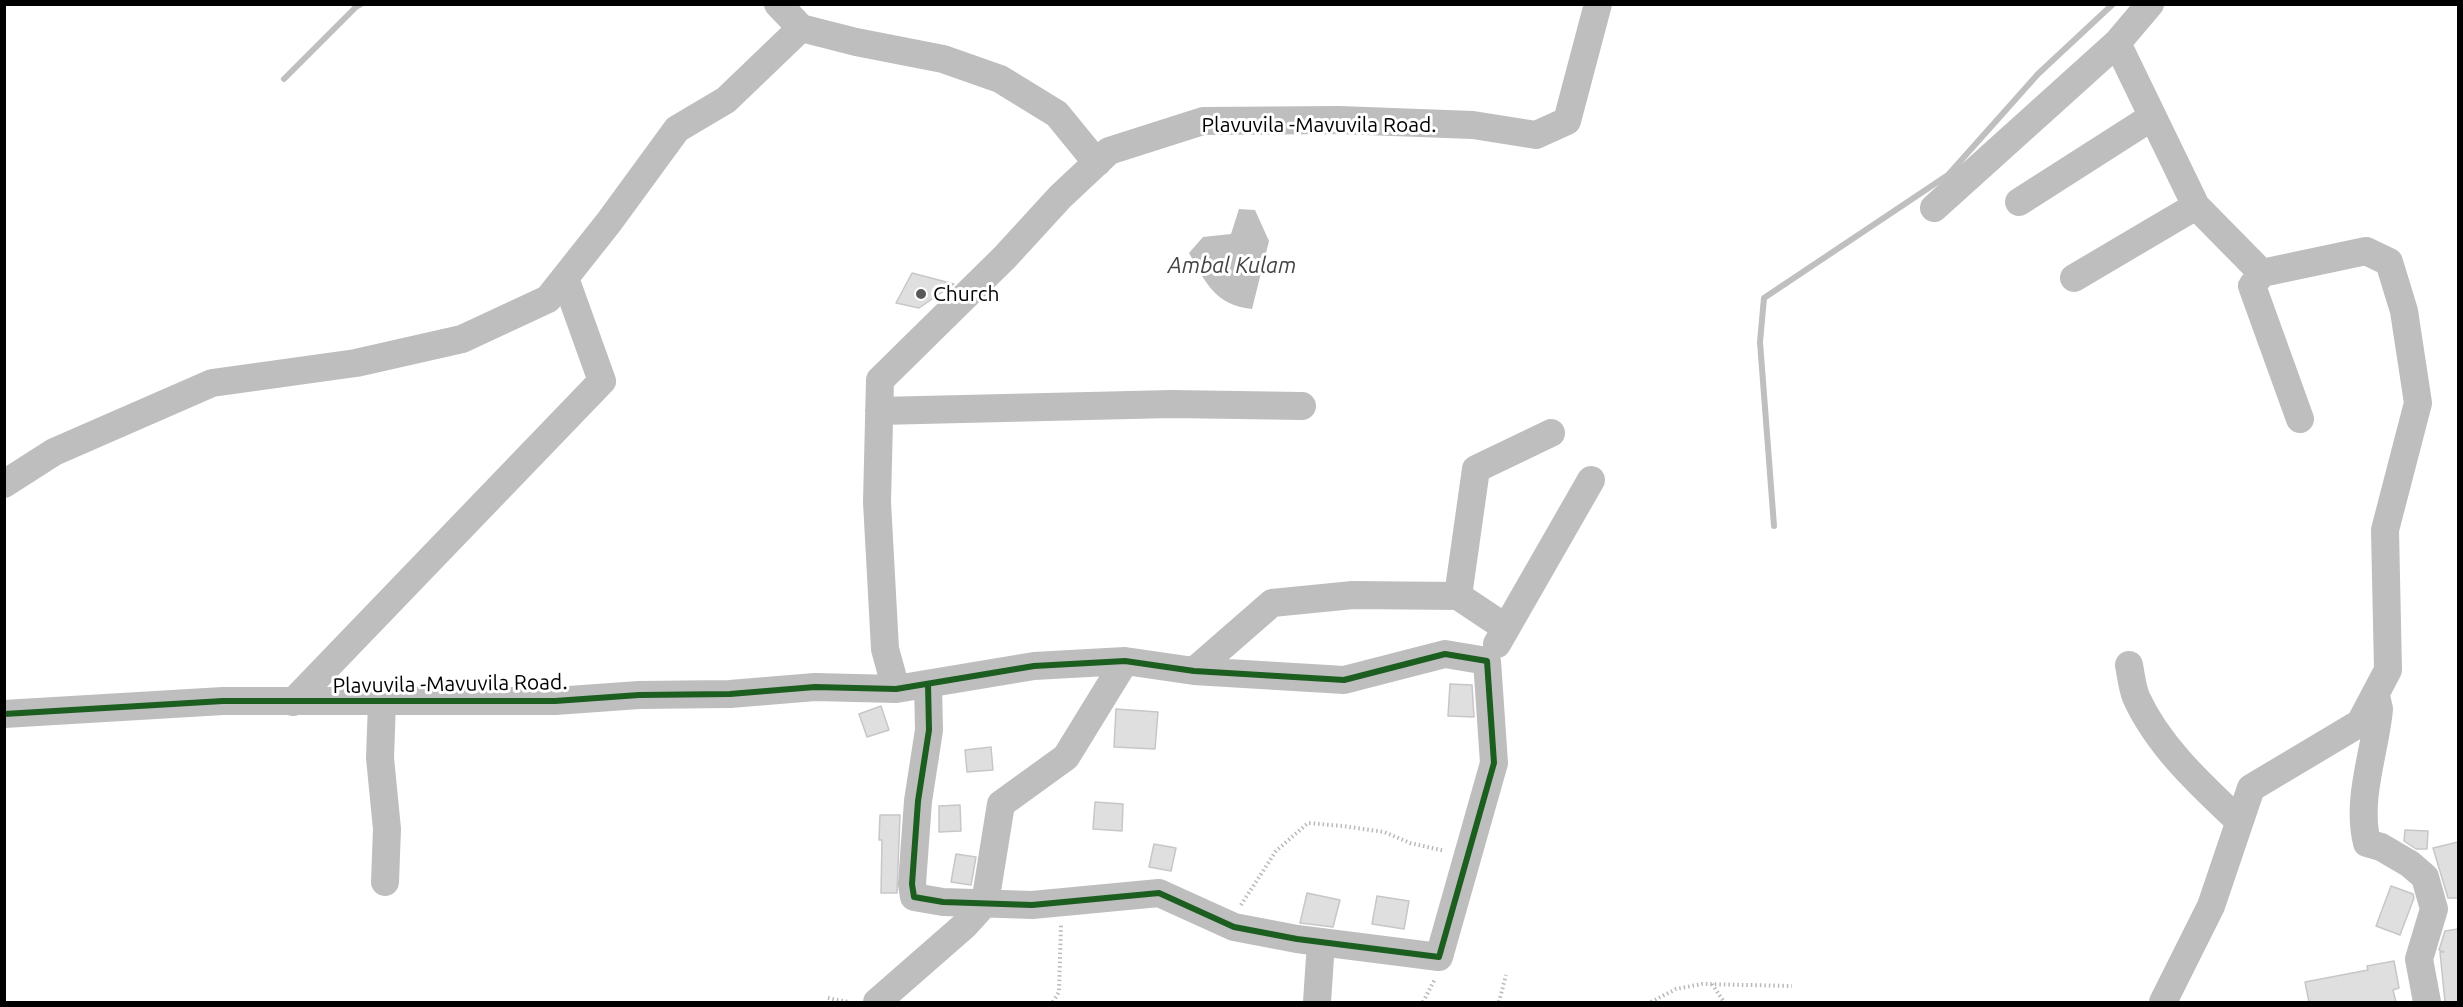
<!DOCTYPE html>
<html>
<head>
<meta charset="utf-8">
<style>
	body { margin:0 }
	#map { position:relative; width:2463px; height:1007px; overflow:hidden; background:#fff; font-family:Ubuntu,sans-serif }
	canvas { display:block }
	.frame { position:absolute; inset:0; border:6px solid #000; pointer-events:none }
</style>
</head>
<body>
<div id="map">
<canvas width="2463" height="1007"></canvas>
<div class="frame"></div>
</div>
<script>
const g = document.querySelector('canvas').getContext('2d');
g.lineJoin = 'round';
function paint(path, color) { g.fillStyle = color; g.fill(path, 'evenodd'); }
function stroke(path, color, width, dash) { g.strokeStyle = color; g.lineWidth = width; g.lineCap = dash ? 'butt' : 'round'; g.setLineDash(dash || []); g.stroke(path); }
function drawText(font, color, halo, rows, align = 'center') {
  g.font = font + ' Ubuntu,sans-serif'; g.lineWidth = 6; g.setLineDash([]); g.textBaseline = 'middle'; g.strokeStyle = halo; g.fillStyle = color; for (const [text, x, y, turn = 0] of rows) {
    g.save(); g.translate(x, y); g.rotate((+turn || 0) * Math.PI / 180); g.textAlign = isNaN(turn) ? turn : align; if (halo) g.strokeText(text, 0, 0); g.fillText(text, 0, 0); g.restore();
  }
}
const water = new Path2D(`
	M1239,209L1255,210L1269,241L1252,309C1215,305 1206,283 1189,253L1203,237L1231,234Z`);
const stream = new Path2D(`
	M284,79L356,7L361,4
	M1774,526L1760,342L1764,298L1948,175L2038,74L2113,4`);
const building = new Path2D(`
	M912,273L954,284L919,308L896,303Z
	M1450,684L1472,685L1474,717L1448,716Z
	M881,706L889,730L867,737L859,714Z
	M1116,709L1158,712L1155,749L1114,747Z
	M991,747L993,770L967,772L965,750Z
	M1095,802L1123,804L1122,831L1093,829Z
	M960,805L961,831L939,832V806Z
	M880,815H900L897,893H881L882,840H879Z
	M2405,830L2428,831L2427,849H2416L2404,841Z
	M2458,842V898H2448L2433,848Z
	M1154,844L1176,848L1171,871L1149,867Z
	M956,854L976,857L971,885L951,882Z
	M2391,886L2413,894L2414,898L2400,935L2376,926Z
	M1307,893L1340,900L1333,927L1300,923Z
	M1377,896L1409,901L1404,929L1372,924Z
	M2458,929V1002H2445L2440,952H2444L2439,950L2445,931Z
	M2394,961L2399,988L2393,990L2396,1002H2309L2305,982L2368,970L2367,966Z`);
const path = new Path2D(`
	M1241,905L1276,851L1308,823L1343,826L1384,832L1410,843L1445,851
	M1712,984L1724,1002
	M828,998L848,1002
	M1053,1002L1059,992L1061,924
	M1423,1002L1435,979
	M1499,1002L1506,975
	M1651,1002L1676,989L1702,984L1792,986`);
const minor = new Path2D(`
	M778,4L801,28L856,42L943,59L1000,79L1057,114L1097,163
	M2150,4L2117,43L2196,206L2262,273L2366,251L2389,262L2404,311L2418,403L2385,530L2388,670L2360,723L2251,788L2211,906L2163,1002
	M2019,202L2152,117
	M1934,208L2117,43
	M2262,273L2252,286L2300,419
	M2074,278L2196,206
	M879,411L1172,404L1302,406
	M4,484L54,452L212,383L356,363L462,339L548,299L609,222L677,129L726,100L801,28
	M1458,596L1476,469L1551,433
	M1497,644L1591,480
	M2129,665C2131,675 2132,687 2136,697C2158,746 2201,785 2239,821
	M1194,671L1272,603L1353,595L1458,596L1506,628
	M896,689L885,649L877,502L880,380L1005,257L1060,197L1109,151L1203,121L1339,120L1473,125L1536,135L1567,121L1598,4
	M2376,696L2379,709C2375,753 2356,799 2367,843L2381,847L2410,864L2425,877L2434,909L2419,959L2427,1002
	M293,702L602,381L565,278
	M382,702L380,758L387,829L385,882
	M4,714L223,701H555L639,695L730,694L815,687L896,689L1034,666L1125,661L1194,671L1344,680L1445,654L1487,661L1494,763L1439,957L1297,939L1234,927L1159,893L1032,905L943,902L914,897L912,884L918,801L929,730L928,684
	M877,1002L964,926L985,903L1001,804L1066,757L1125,661
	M1317,1002L1321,942`);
const cycleway = new Path2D(`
	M4,714L223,701H555L639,695L730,694L815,687L896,689L1034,666L1125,661L1194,671L1344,680L1445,654L1487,661L1494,763L1439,957L1297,939L1234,927L1159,893L1032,905L943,902L914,897L912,884L918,801L929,730L928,684`);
const markers = [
	[921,294,6,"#595959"]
];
const streetNames = [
	["Plavuvila -Mavuvila Road.",1319,125],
	["Plavuvila -Mavuvila Road.",450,684,-1]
];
const poiNames = [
	["Church",933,294]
];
const waterNames = [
	["Ambal Kulam",1232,266]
];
paint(water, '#bfbfbf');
stroke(stream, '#bfbfbf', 6);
paint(building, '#dfdfdf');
stroke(building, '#c7c7c7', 1.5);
stroke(path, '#b9b9b9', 4, [1.5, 3]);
stroke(minor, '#bebebe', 28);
stroke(cycleway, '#1b5e20', 6);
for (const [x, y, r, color] of markers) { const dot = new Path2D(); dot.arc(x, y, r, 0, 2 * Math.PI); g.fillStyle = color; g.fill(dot); stroke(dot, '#fff', 2); }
drawText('21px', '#000', '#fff', streetNames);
drawText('21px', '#000', '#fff', poiNames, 'left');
drawText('italic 22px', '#444', '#fff', waterNames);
</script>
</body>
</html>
